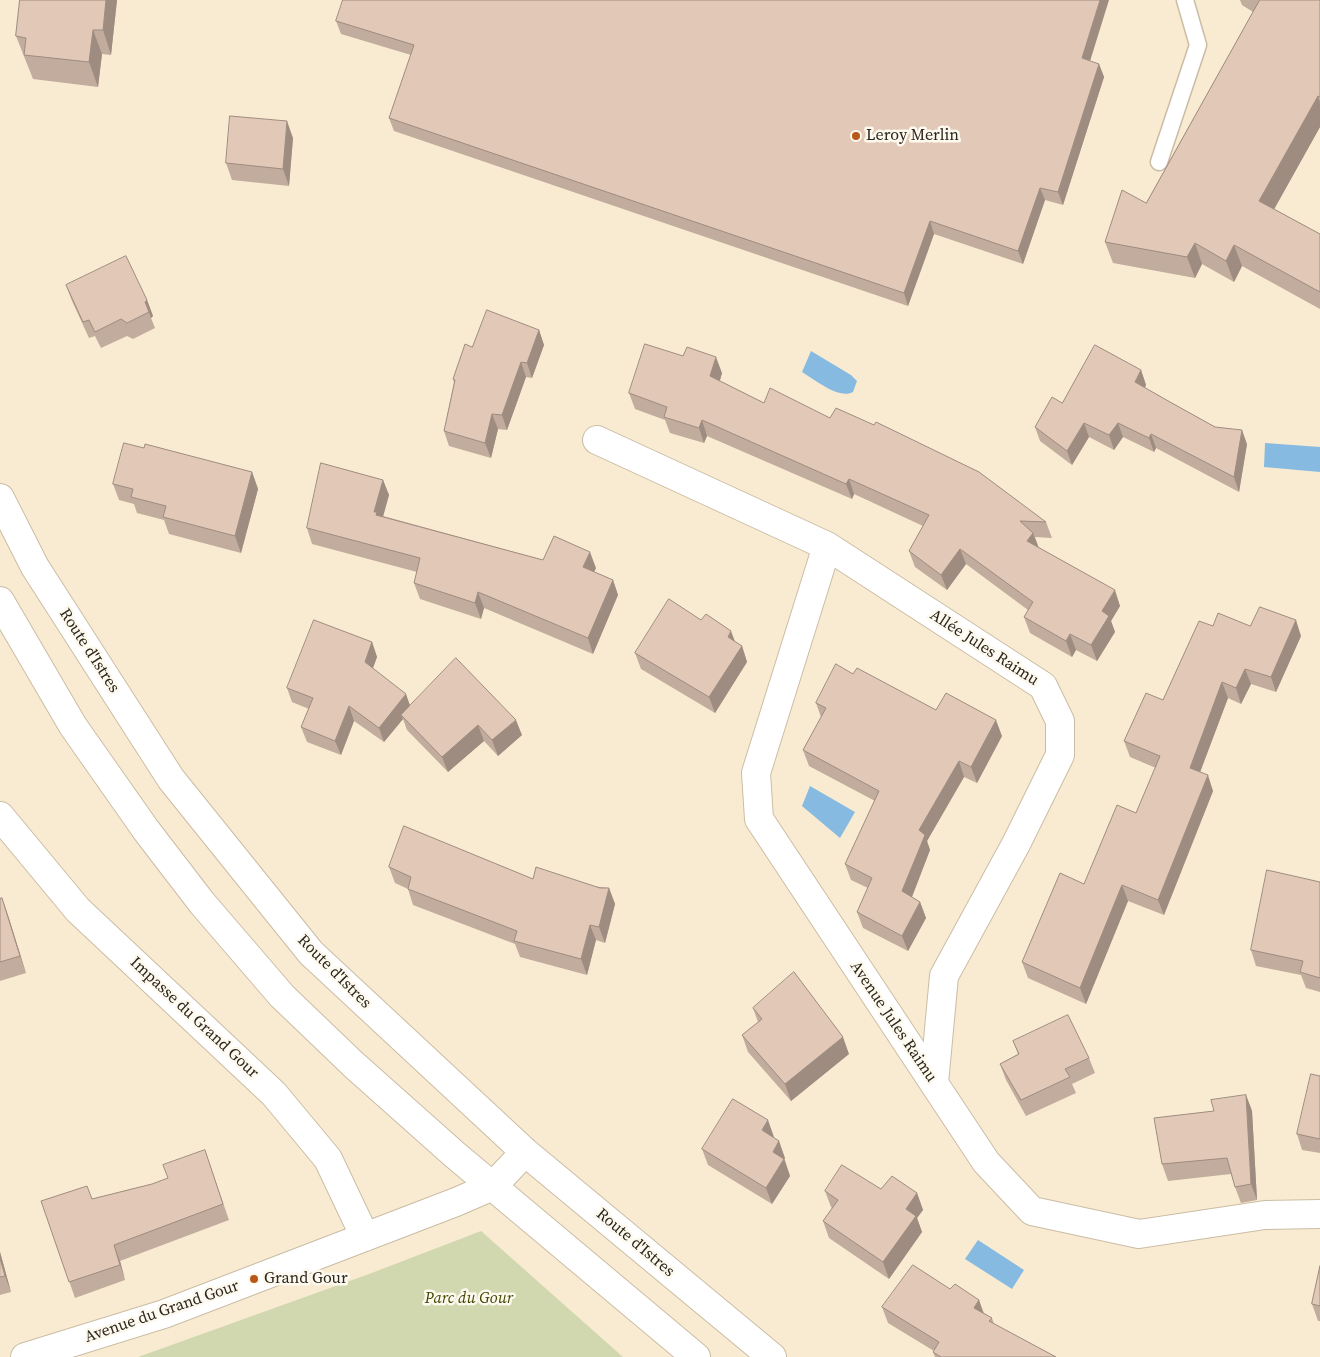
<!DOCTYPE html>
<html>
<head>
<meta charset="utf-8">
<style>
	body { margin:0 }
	canvas { display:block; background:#f9ebd1 }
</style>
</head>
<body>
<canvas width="1320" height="1357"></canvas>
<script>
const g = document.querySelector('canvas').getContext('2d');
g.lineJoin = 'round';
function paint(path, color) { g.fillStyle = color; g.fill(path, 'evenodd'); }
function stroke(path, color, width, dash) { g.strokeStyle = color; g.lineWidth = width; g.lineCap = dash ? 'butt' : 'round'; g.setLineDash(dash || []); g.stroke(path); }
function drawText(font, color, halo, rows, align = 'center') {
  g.font = font + ' "Source Serif 4",serif'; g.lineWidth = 5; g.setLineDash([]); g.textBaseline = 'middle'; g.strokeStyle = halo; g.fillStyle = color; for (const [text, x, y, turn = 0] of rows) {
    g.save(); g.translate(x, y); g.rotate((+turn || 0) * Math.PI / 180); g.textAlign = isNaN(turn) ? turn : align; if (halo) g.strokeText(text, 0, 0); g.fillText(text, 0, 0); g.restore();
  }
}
const green = new Path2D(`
	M481,1231L623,1357H138L369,1274Z`);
const water = new Path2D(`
	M811,351L851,375L857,381L853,392C839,400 814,379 802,372Z
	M1265,443L1320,447V472L1264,467Z
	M810,786L855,812L840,838L802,806Z
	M978,1240L1024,1270L1012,1289L965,1259Z`);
const lane = new Path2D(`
	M1159,162L1198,45L1185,0`);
const street = new Path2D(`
	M597,440L827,546L1043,686L1060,721V755L1016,844L944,976L934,1083
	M827,546L756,773L759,819L986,1162L1032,1211L1139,1234L1265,1215L1320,1214
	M0,816L78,910L274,1094L328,1159L365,1237
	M25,1357L164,1314L456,1202L493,1186L525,1152`);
const primary = new Path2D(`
	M0,498L35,567L171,779L311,953L525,1152L772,1357
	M0,601L73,726L146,830L202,903L282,996L354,1065L454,1154L696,1357`);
const wall = new Path2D(`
	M20,0H117L111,55L102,54L98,87L33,79L16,36Z
	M1240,0H1320V127L1274,209L1320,234V309L1242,266L1234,282L1202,264L1195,278L1113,263L1105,242L1146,203L1253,12L1242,5Z
	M336,21L1090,61L1099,64L1104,77L1063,205L1045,200L1023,264L934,234L908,306L394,131L389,118L411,55L341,34Z
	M293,138L289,186L232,180L226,163Z
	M66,285L147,300L153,316L151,318L155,328L133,339L127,336L101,348L95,336L89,338L72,301Z
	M539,330L544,345L532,378L526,377L507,430L498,429L491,458L449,446L444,431L454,383L453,379L472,347Z
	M683,356L722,373L720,381L764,403L1046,522L1052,538L1035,537L1039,548L1120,606L1111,621L1115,632L1097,661L1076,650L1072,657L1030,633L1024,617L1028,610L966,564L947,590L915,567L909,551L923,526L854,494L852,499L707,436L704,443L670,433L665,420L635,409L629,393Z
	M1141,370L1146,385L1145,388L1215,427L1247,444L1239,492L1156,448L1154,452L1123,437L1114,450L1089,437L1072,465L1040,441L1035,427L1062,403Z
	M144,448L252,472L258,489L241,553L169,534L164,520L137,513L134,504L119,500L113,484Z
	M383,480L389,495L383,516L543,560L596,568L594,572L613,580L618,595L593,654L484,608L481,619L420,599L414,583L417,572L312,544L307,528Z
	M1213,626H1250L1301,636L1276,692L1251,684L1241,704L1228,698L1200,772L1213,791L1164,915L1128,901L1086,1004L1028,978L1022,962L1084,884L1136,813L1156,768L1130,757L1124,741L1163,700Z
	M372,642L377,657L373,668L410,706L522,735L498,756L484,741L448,772L407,730L403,719L384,742L354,721L341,755L307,742L301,727L309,709L292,702L287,688Z
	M736,642L742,646L747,662L715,713L641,669L635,653Z
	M853,674L936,710L1002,736L977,783L964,777L927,841L930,850L912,897L920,902L926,918L908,951L863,928L857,912L868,888L851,880L845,864L875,801L809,766L803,750L821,717L816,703Z
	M389,867L533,879L609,888L615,904L605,943L596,940L587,975L520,957L515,944L413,905L408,889L395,883Z
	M1320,882V992L1306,988L1301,975L1256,966L1251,950Z
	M2,898L26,973L0,981V899Z
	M753,1008L849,1054L791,1101L748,1052L742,1035L758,1022Z
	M1013,1041L1089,1058L1095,1073L1072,1084L1076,1093L1026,1116L1006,1080L1000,1064L1018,1054Z
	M1320,1076V1153L1302,1150L1297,1134Z
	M1246,1095L1252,1111L1257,1200L1241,1203L1235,1187L1231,1174L1168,1181L1162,1164L1214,1111Z
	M774,1137V1138L779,1141L790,1176L772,1204L708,1165L702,1149Z
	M210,1165L229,1220L120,1261L125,1280L75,1298L41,1201L92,1199L152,1184Z
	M881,1189L917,1193L923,1210L917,1218L922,1232L889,1279L829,1238L823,1221L832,1208L831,1207L825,1191Z
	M0,1252L11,1292L0,1295Z
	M1320,1266V1321H1318L1312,1304Z
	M950,1289L979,1300L984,1313L992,1318L994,1324L1056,1357H935L933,1352L934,1351L888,1323L882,1307Z`);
const shadedWall = new Path2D(`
	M106,0H117L111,55L103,30Z
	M1100,0H1109L1087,71L1082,58Z
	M93,30L102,54L98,87L89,62Z
	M1099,64L1104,77L1063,205L1058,192Z
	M1318,96L1320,102V127L1267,222L1259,201Z
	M287,121L293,138L289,186L283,169Z
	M1040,188L1045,200L1023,264L1018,251Z
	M930,221L934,234L908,306L904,293Z
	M1195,243L1202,264L1195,278L1187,257Z
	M1234,245L1242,266L1234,282L1226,261Z
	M147,300L153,316L151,318L145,302Z
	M539,330L544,345L532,378L527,363Z
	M716,357L722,373L716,392L710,376Z
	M521,362L526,377L507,430L502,415Z
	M1141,370L1146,385L1140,396L1135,382Z
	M492,414L498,429L491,458L485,443Z
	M702,420L707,436L704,443L699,428Z
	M1084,423L1089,437L1072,465L1067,451Z
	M1118,423L1123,437L1114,450L1109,435Z
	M1242,430L1247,444L1239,492L1234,477Z
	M1151,434L1156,448L1154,452L1149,438Z
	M252,472L258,489L241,553L235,536Z
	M849,479L854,494L852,499L846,484Z
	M383,480L389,495L381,524L374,512Z
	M1033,533L1039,549L1027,541Z
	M960,549L966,564L947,590L941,575Z
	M590,552L596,568L589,582L583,567Z
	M613,580L618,595L593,654L588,638Z
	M1115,590L1120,606L1111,621L1115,632L1097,661L1091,645L1102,611Z
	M478,592L484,608L481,619L475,603Z
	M1296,620L1301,636L1276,692L1271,677Z
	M731,631L737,647L728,637Z
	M1070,634L1076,650L1072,657L1066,641Z
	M372,642L377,657L370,676L365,662Z
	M742,646L747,662L715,713L709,697Z
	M1245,669L1251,684L1241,704L1236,688Z
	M1222,682L1228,698L1196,783L1190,768Z
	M406,694L411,708L401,715L403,719L384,742L379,728Z
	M349,706L354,721L341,755L335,741Z
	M516,720L522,735L498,756L492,740Z
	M996,720L1002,736L977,783L971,767Z
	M478,725L484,741L448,772L442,757Z
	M959,761L964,777L927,841L930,850L908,907L902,891L919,830Z
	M1208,775L1213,791L1164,915L1158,900Z
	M1122,885L1128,901L1086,1004L1080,988Z
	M609,888L615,904L605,943L599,927Z
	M2,898L8,915L26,973L20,956Z
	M920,902L926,918L908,951L902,936Z
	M590,925L596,940L587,975L581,959Z
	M843,1037L849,1054L791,1101L785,1084Z
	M1246,1095L1252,1111L1257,1200L1251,1184Z
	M768,1120L774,1137L768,1146L762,1130Z
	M779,1141L785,1158L783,1162L784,1159L790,1176L772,1204L766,1188L773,1152Z
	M917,1193L923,1210L917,1218L922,1232L889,1279L883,1262L906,1209Z
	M114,1245L120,1261L125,1280L120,1265Z
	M0,1252L11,1292L5,1276L0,1258Z
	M979,1300L984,1316L974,1308Z`);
const building = new Path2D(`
	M20,0H106L103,30H93L89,62L24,55L26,38L16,36Z
	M343,0H1100L1082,58L1099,64L1058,192L1040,188L1018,251L930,221L904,293L389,118L414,45L336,21Z
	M1260,0H1320V97L1318,96L1259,201L1320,234V292L1234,245L1226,261L1195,243L1187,257L1105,242L1122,190L1146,203Z
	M230,116L287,121L283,169L226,163Z
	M126,256L147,300L145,302L149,312L127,323L121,319L95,332L89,320L83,322L66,285Z
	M487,310L539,330L527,363L521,362L502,415L492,414L485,443L444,431L455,380L453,379L465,344L472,347Z
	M645,344L683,356L687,347L716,357L710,376L764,403L770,388L830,418L836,408L874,425L876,422L979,472L1046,522L1020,521L1033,533L1027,541L1115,590L1102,611L1109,616L1091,645L1070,634L1066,641L1024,617L1033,602L960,549L941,575L909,551L929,515L849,479L846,484L702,420L699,428L664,417L667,407L629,393Z
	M1095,345L1141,370L1135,382L1170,402L1215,427L1242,430L1234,477L1151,434L1149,438L1118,423L1109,435L1084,423L1067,451L1035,427L1052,397L1062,403Z
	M124,443L144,448L145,444L252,472L235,536L163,517L166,506L131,497L133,489L113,484Z
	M321,463L383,480L374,512H377L376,515L543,560L554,536L590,552L583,567L613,580L588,638L478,592L475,603L414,583L420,558L307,528Z
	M669,599L701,620L706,614L731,631L728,637L742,646L709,697L635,653Z
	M1260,607L1296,620L1271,677L1245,669L1236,688L1222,682L1190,768L1208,775L1158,900L1122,885L1080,988L1022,962L1060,873L1084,884L1117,805L1136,813L1160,756L1124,741L1146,693L1163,700L1199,621L1213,626L1218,613L1250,626Z
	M314,620L372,642L365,662L406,694L379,728L349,706L335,741L301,727L313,698L287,688Z
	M456,658L516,720L492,740L478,725L442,757L401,715Z
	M836,664L853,674L857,668L936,710L946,693L996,720L971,767L959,761L919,830L925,835L902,891L920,902L902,936L857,912L872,878L845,864L879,791L803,750L826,708L816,703Z
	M404,826L533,879L536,867L600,888H609L599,927L590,925L581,959L514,941L517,931L408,889L411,877L389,867Z
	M1267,870L1320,882V978L1300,972L1303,961L1251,950Z
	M2,898L20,956L0,962V899Z
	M794,972L843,1037L785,1084L742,1035L762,1019L753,1008Z
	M1068,1015L1089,1058L1065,1069L1070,1077L1021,1100L1000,1064L1019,1054L1013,1041Z
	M1311,1074L1320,1076V1139L1297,1134Z
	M1246,1095L1251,1184L1235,1187L1227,1158L1162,1164L1154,1118L1214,1111L1211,1100Z
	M733,1099L768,1120L762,1130L779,1141L773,1152L784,1159L766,1188L702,1149Z
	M205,1150L223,1204L114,1245L120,1265L69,1282L41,1201L87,1186L92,1199L152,1184L168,1178L163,1165Z
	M842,1165L881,1189L892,1176L917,1193L906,1209L916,1216L883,1262L823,1221L838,1200L825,1191Z
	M0,1258L5,1276L0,1277Z
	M913,1265L950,1289L955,1284L979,1300L974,1308L992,1318L989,1321L1056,1357H941L933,1352L939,1342L882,1307Z
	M1320,1266V1306L1312,1304Z`);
const markers = [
	[856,136,5,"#b95718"],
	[254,1279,5,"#b95718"]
];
const poiNames = [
	["Leroy Merlin",866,136],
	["Grand Gour",264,1279]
];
const streetNames = [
	["Allée Jules Raimu",984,648,33],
	["Route d'Istres",89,651,57],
	["Route d'Istres",334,972,45],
	["Impasse du Grand Gour",194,1018,43],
	["Avenue Jules Raimu",893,1022,56],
	["Route d'Istres",635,1243,40],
	["Avenue du Grand Gour",162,1312,-19]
];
const parkNames = [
	["Parc du Gour",469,1299]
];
paint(green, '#d1d8b0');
paint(water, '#86bae1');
stroke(lane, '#cbbda5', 19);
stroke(street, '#cbbda5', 30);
stroke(primary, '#cbbda5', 30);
stroke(lane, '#fff', 16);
stroke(street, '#fff', 28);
stroke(primary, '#fff', 28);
paint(wall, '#c2ac9d');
paint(shadedWall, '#9e8c80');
paint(building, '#e2c8b7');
stroke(building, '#9e8c80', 1);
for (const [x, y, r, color] of markers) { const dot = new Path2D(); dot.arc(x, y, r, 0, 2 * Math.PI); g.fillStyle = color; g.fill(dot); stroke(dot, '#fef9ee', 2); }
drawText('16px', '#2b261d', '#fef9ee', poiNames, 'left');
drawText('16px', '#2b261d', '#fef9ee', streetNames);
drawText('italic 16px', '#424902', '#fef9ee', parkNames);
</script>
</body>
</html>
